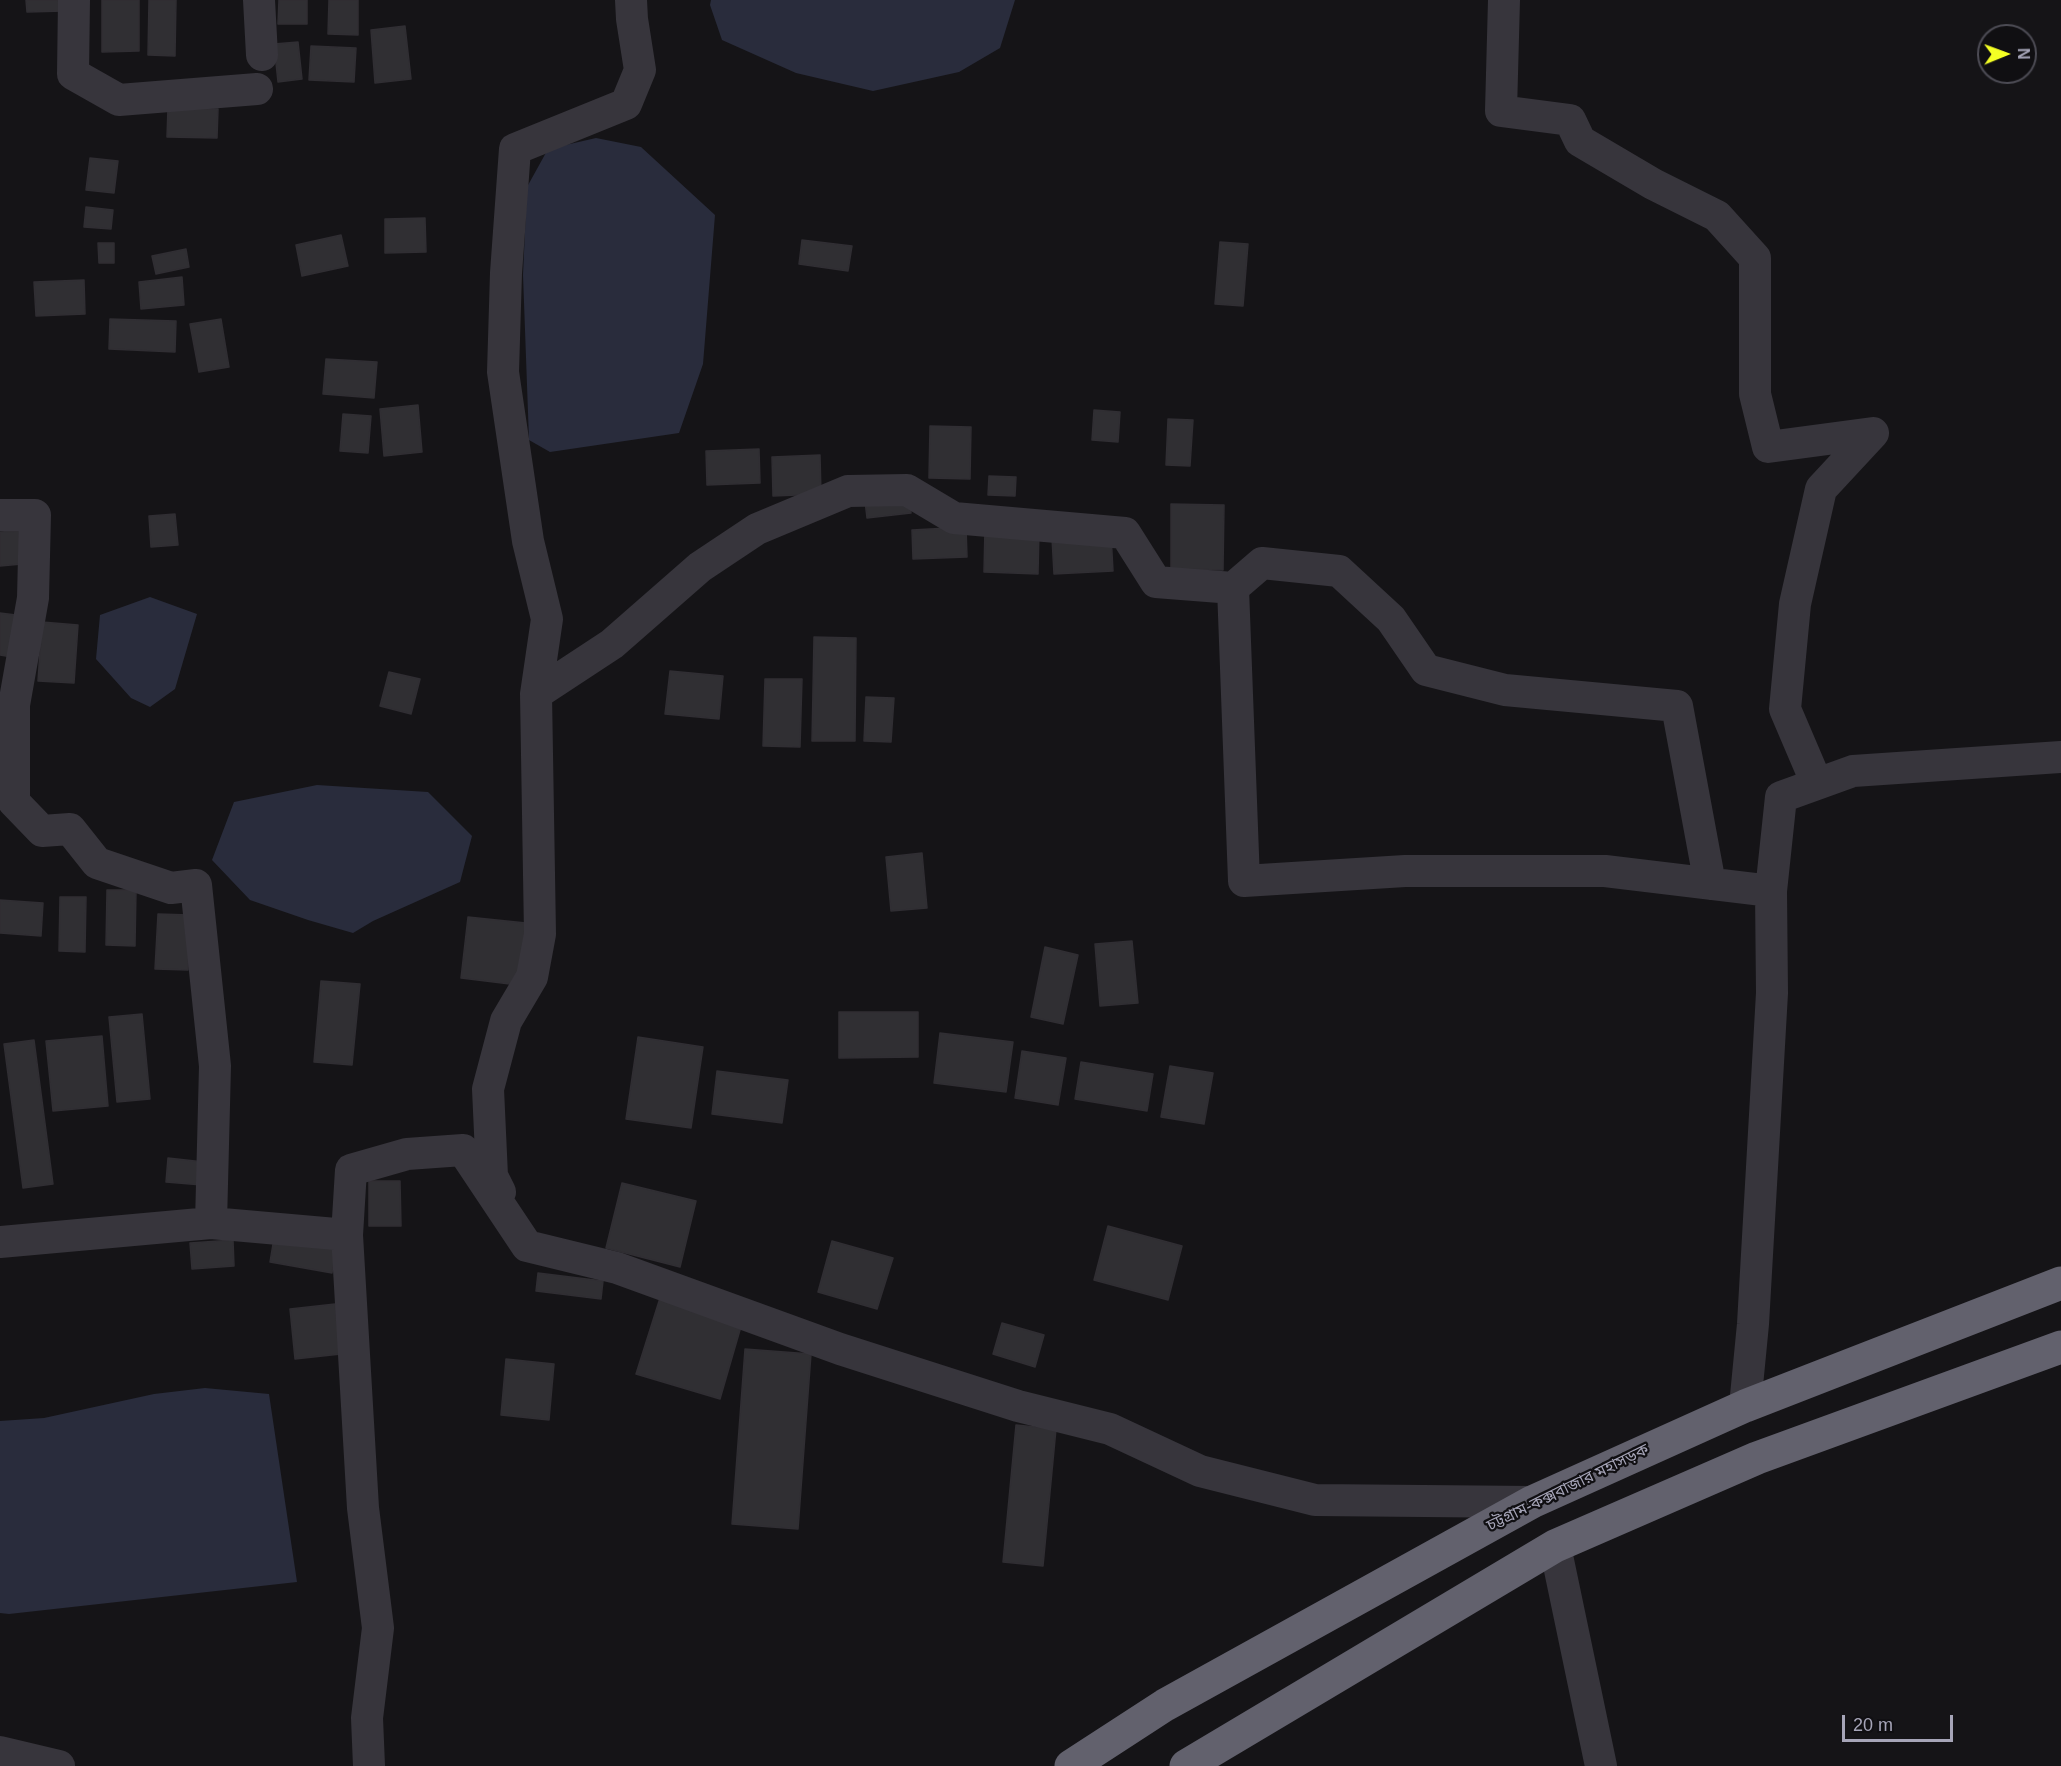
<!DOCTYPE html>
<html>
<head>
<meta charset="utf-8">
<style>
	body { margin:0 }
	#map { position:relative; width:2061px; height:1766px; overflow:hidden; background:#151417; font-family:Arial,sans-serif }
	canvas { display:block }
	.north { position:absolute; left:1977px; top:24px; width:60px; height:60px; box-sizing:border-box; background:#100f12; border:2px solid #4c4b54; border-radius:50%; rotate:89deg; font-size:16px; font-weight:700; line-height:24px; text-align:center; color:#a6a5b8 }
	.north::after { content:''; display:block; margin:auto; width:21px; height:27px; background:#f4ff24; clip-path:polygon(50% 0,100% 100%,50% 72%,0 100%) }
	.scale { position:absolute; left:1842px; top:1715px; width:111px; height:27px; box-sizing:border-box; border:3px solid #a6a5b8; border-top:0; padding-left:8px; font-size:18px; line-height:21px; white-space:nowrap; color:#a6a5b8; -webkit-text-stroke:4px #100f12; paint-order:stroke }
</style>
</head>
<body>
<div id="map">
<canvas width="2061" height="1766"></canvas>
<div class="north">N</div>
<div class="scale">20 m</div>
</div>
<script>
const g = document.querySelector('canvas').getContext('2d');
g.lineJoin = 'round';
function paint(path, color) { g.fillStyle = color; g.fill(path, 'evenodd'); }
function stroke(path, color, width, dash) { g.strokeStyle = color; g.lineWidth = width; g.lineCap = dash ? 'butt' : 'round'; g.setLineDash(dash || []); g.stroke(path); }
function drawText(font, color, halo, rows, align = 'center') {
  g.font = font + ' Arial,"Noto Sans Bengali",sans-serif'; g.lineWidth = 4.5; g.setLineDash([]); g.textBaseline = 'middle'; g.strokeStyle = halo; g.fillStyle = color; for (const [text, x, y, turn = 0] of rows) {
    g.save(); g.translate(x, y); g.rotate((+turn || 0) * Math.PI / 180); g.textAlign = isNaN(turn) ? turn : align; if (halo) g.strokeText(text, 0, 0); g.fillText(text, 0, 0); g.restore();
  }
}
const water = new Path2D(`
	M711,0H1015L1000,48L959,72L873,91L796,73L722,40L710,5Z
	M596,138L641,147L715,215L703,364L679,433L550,452L529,440L523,275L527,187L548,149Z
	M150,597L197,614L175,689L150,707L131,698L96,659L100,615Z
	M317,785L428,792L472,836L460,882L373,921L353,933L308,920L250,900L212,860L234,802Z
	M205,1388L269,1394L297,1582L9,1614L0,1613V1421L44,1418L154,1394Z`);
const building = new Path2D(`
	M26,0H64V11L27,12Z
	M102,0H139V51L102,52Z
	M149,0H176L175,56L148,55Z
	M279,0H307V24H278Z
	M329,0H358V35L328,34Z
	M405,26L411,79L375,83L371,30Z
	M298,42L302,79L278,82L274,44Z
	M311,46L356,48L354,82L309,80Z
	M168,108L218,109L217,138L167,137Z
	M90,158L118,161L114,193L86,190Z
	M86,207L113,210L111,229L84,227Z
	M425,218L426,252L385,253V219Z
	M341,235L348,266L302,276L296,245Z
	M802,240L852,246L848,271L799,264Z
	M1220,242L1248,244L1243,306L1215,304Z
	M98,243H114V263H99Z
	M186,249L189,267L156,274L152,256Z
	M182,277L184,305L141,309L139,282Z
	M84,280L85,314L36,316L34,282Z
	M110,319L176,321L175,352L109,349Z
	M221,319L229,367L199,372L190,324Z
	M326,359L377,362L374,398L323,394Z
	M418,405L422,452L384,456L380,409Z
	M1094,410L1120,412L1118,442L1092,440Z
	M343,414L371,416L368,453L340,451Z
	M1168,419L1193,420L1190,466L1166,465Z
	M930,426L971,427L970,479L929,478Z
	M759,449L760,483L707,485L706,451Z
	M820,455L821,494L773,496L772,457Z
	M989,476L1016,477L1015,496L988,495Z
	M909,496L911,513L867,518L865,501Z
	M1171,504L1224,505L1223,570L1171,569Z
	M175,514L178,545L151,547L149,516Z
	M966,527L967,557L913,559L912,530Z
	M985,528L1039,530L1038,574L984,572Z
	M19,531L22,564L0,566V532Z
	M1111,535L1113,571L1054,574L1052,538Z
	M0,613L16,615L12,657L0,655Z
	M42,622L78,625L74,683L38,681Z
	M814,637L856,638L855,741H812Z
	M670,671L723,676L719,719L665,714Z
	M389,672L420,679L411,714L380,706Z
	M765,679H802L800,747L763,746Z
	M866,697L894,698L891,742L864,741Z
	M922,853L927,908L891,911L886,857Z
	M107,890H136L135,946L106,945Z
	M60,897H86L85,952L59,951Z
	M0,900L43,903L41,936L0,933Z
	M158,914L190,915L188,970L155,969Z
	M468,917L526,923L518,985L461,978Z
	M1132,941L1138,1003L1100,1006L1095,944Z
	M1045,947L1078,955L1063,1024L1031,1017Z
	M321,981L360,984L352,1065L314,1062Z
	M839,1012H918V1057L839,1058Z
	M142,1014L150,1099L117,1102L109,1017Z
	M940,1033L1013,1042L1006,1092L934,1083Z
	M102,1036L108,1106L53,1111L46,1041Z
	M638,1037L703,1047L691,1128L626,1119Z
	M34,1040L53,1184L23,1188L4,1044Z
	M1022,1051L1066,1058L1058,1105L1015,1098Z
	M1081,1062L1153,1074L1147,1111L1075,1099Z
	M1170,1066L1213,1073L1204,1124L1161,1117Z
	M717,1071L788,1080L782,1123L712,1114Z
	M168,1158L204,1162L202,1185L166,1182Z
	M369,1181H400L401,1226H369Z
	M622,1183L696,1201L680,1267L606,1248Z
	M1108,1226L1182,1246L1168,1300L1094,1280Z
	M274,1238L336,1249L332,1273L270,1262Z
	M233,1240L234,1266L192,1269L190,1243Z
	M832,1241L893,1258L877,1309L818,1292Z
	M538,1273L603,1281L601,1299L536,1291Z
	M660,1298L742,1323L720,1399L636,1374Z
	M335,1304L341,1354L295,1359L290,1309Z
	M1002,1323L1044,1335L1035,1367L993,1354Z
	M745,1349L811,1354L798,1529L732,1524Z
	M506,1359L554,1364L549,1420L501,1415Z
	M1016,1425L1056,1429L1043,1566L1003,1562Z`);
const street = new Path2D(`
	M74,0L73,74L119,100L257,89
	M259,0L262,55
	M1504,0L1501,111L1570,120L1580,141L1653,184L1717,216L1755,258V394L1768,447L1873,433L1821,489L1795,604L1785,709L1817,784
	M0,515H35L33,598L14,705V802L42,831L70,829L97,863L171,888L196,885L215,1066L211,1223
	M1233,588L1244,881L1405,871H1605L1771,891
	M536,694L612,644L700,567L757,529L848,491L907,490L954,518L1125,533L1156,582L1233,588L1262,563L1339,571L1391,619L1426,670L1505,690L1677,706L1710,884
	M500,1192L492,1176L488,1089L506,1021L532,977L540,934L536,694L547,619L528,541L503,372L506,273L515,149L626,104L640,70L632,19L631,0
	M347,1235L363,1508L378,1628L367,1718L369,1766
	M0,1242L211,1223L347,1235L351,1170L407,1154L463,1150L527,1246L617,1268L840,1349L1018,1406L1110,1429L1200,1471L1315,1500L1532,1502
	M1745,1406L1753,1324L1772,993L1771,891L1781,797L1853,771L2061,757
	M1555,1546L1601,1766
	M0,1752L59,1766`);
const highway = new Path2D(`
	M1071,1766L1165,1705L1532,1502L1745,1406L2061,1283
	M1186,1766L1555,1546L1757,1458L2061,1347`);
const streetNames = [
	["চট্টগ্রাম-কক্সবাজার মহাসড়ক",1568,1488,-26]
];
paint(water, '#292c3c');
paint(building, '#302f33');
stroke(building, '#302e33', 1.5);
stroke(street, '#37353c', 32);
stroke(highway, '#62616d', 33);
drawText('16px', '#a6a5b8', '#100f12', streetNames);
</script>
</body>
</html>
